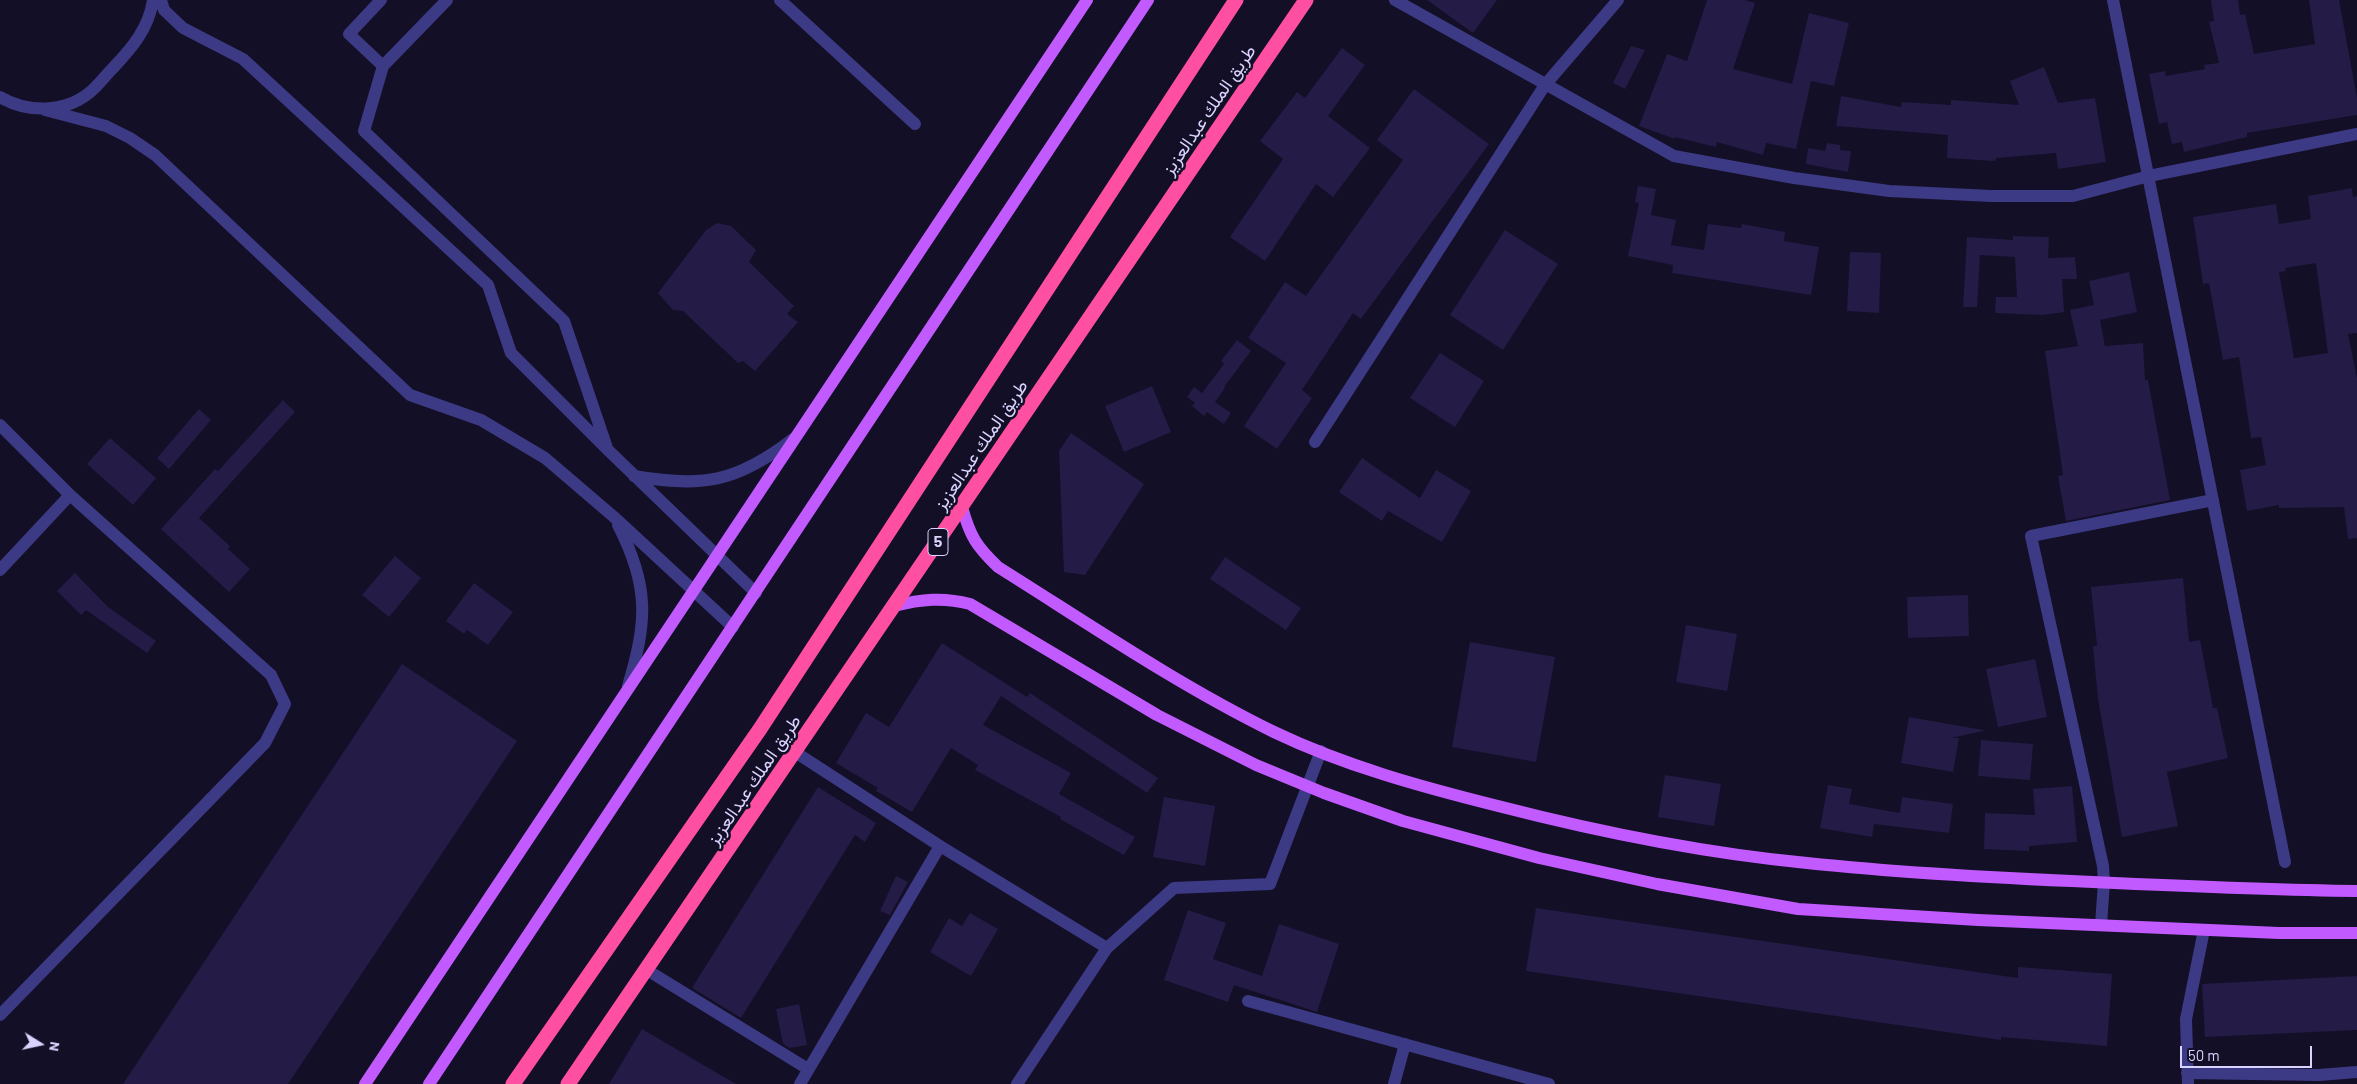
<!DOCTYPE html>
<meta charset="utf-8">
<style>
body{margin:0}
#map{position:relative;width:2357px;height:1084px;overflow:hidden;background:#130f26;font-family:Barlow,sans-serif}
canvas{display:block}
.north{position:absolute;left:15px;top:1019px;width:50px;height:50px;-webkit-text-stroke:4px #130f26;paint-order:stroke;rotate:100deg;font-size:14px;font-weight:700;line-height:20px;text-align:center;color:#d9d4ff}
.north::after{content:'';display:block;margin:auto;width:18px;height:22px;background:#d9d4ff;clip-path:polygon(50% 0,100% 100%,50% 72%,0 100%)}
.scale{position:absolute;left:2180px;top:1046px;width:132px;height:22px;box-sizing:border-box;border:2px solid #d9d4ff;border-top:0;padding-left:6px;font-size:15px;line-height:18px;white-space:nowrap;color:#d9d4ff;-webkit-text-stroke:4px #130f26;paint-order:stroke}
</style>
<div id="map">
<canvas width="2357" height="1084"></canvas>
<div class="north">N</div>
<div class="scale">50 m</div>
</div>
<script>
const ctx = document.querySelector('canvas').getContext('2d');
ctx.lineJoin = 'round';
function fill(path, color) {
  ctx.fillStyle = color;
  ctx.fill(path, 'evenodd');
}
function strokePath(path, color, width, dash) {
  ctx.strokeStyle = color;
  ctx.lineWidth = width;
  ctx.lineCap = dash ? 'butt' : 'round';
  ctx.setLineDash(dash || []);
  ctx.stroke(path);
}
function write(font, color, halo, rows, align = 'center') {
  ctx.font = font + ' Barlow,Vazirmatn,sans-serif';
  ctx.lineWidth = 5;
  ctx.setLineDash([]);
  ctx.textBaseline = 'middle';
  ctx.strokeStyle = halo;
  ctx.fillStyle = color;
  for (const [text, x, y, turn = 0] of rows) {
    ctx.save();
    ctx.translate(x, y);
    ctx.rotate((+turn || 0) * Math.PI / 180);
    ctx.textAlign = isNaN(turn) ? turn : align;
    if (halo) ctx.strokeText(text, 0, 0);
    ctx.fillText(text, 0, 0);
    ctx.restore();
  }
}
fill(new Path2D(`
 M 1427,0 L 1497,0 L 1473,33 Z
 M 1707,0 L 1745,0 L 1755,3 L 1733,69 L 1792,84 L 1809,13 L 1849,23 L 1834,86 L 1811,81 L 1796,149 L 1766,143 L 1763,155 L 1717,142 L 1716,147 L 1675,137 L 1675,139 L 1639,126 L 1667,54 L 1687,61 Z
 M 2211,0 L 2238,0 L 2240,15 L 2245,14 L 2254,54 L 2315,44 L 2309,0 L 2339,0 L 2357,98 L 2357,115 L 2247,133 L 2247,137 L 2184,152 L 2182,142 L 2172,144 L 2167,122 L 2159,124 L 2149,74 L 2165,71 L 2166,76 L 2205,69 L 2204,65 L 2219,63 L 2209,22 L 2214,21 Z
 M 1631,46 L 1645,50 L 1625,89 L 1613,83 Z
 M 1342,48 L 1365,65 L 1328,116 L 1370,148 L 1333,197 L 1316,184 L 1265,261 L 1230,237 L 1283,159 L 1260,141 L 1297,92 L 1305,98 Z
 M 2044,67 L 2058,103 L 2095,98 L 2106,162 L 2058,169 L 2056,153 L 1996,158 L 1995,161 L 1947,158 L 1948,135 L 1836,126 L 1841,96 L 1901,107 L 1902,102 L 1951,105 L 1951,100 L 2019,105 L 2010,81 Z
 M 1414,89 L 1489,144 L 1361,319 L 1353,313 L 1302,390 L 1312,398 L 1277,449 L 1244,426 L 1286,363 L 1248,338 L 1285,282 L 1306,296 L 1403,160 L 1377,140 Z
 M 1827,143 L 1840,145 L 1840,150 L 1851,151 L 1848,172 L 1806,164 L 1808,148 L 1825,151 Z
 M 1638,186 L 1656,189 L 1651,215 L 1676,220 L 1671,245 L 1704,250 L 1708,224 L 1741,228 L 1742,224 L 1785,232 L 1784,241 L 1819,247 L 1811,295 L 1672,273 L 1673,265 L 1628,256 L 1639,203 L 1635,202 Z
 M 2352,188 L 2353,197 L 2357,196 L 2357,333 L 2348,334 L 2357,378 L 2357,538 L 2348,539 L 2344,507 L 2279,508 L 2279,505 L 2247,511 L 2240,470 L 2266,465 L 2261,437 L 2251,438 L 2239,357 L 2223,360 L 2209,283 L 2203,284 L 2193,217 L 2276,204 L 2279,224 L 2311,219 L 2308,196 ZM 2316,263 L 2328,353 L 2294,358 L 2279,272 L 2286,271 L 2285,268 Z
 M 717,223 L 731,226 L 756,250 L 749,262 L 794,306 L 787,314 L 798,322 L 755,371 L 743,361 L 738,363 L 683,311 L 673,310 L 658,293 L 706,230 Z
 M 1505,230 L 1558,264 L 1503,350 L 1450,315 Z
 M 2013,236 L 2049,237 L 2048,258 L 2075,257 L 2077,279 L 2062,279 L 2064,312 L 2043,315 L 1995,313 L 1996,297 L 2017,297 L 2015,257 L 1980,255 L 1977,307 L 1963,307 L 1967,237 L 2013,240 Z
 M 1850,252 L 1881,253 L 1879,313 L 1847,311 Z
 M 2129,272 L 2137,312 L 2100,320 L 2105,346 L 2143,343 L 2145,380 L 2148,380 L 2170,500 L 2066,521 L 2058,476 L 2063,475 L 2045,351 L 2078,346 L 2070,310 L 2094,305 L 2089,281 Z
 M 1237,340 L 1251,351 L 1224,387 L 1225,388 L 1215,402 L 1231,413 L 1224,424 L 1207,412 L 1204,416 L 1192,406 L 1195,403 L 1187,397 L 1194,387 L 1202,393 L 1224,364 L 1221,361 Z
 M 1440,353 L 1484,381 L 1455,427 L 1410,398 Z
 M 1152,386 L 1171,432 L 1124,452 L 1105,406 Z
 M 283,400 L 295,412 L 199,518 L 230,546 L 228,549 L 250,569 L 229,592 L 161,529 L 215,469 L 218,471 Z
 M 199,409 L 211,420 L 169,469 L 157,458 Z
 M 1071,433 L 1144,484 L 1085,575 L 1064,572 L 1059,451 Z
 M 110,438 L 156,478 L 133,505 L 87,464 Z
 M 1362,458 L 1420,498 L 1436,470 L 1471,491 L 1442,542 L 1388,511 L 1382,521 L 1339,492 Z
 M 395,556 L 421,578 L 389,617 L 362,595 Z
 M 1225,557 L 1301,608 L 1286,630 L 1210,579 Z
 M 75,573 L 108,607 L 156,641 L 147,653 L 86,610 L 81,615 L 57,591 Z
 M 2183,578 L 2189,642 L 2200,640 L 2213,708 L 2217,708 L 2228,758 L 2167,772 L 2178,826 L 2122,837 L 2098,699 L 2093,646 L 2097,646 L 2091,587 Z
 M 474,583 L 513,612 L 488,645 L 467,630 L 464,634 L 446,621 Z
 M 1968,595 L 1969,636 L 1908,638 L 1907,597 Z
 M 1686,625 L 1737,634 L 1727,691 L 1676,682 Z
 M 1470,642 L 1555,657 L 1536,762 L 1452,747 Z
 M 942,643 L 1027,697 L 1030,693 L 1158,778 L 1147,793 L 1001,696 L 983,725 L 1071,773 L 1059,794 L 1135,837 L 1124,855 L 1060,819 L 1061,817 L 975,770 L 978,765 L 951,748 L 912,812 L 876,791 L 878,788 L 836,763 L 866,713 L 889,727 Z
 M 2035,659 L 2047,717 L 1998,727 L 1986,669 Z
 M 402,664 L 517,741 L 288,1084 L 123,1084 Z
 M 1909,717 L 1983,730 L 1983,731 L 1951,738 L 1959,738 L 1953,772 L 1901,763 Z
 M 1981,740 L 2033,744 L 2030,780 L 1978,776 Z
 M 1665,775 L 1721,784 L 1714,826 L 1658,817 Z
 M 1828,785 L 1852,789 L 1849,804 L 1900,813 L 1902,797 L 1953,804 L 1949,833 L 1874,824 L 1872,837 L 1820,828 Z
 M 2072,786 L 2077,842 L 2029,846 L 2029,851 L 1984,849 L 1985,813 L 2035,815 L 2033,789 Z
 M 818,787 L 876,823 L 865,842 L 855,835 L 741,1018 L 692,988 Z
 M 1164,797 L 1215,806 L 1205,866 L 1153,857 Z
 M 896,876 L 908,882 L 890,915 L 880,911 Z
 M 1536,908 L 2018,978 L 2018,967 L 2112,974 L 2107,1046 L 2001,1037 L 2001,1040 L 1526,971 Z
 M 1188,910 L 1226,923 L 1213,959 L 1262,976 L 1279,924 L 1339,944 L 1317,1012 L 1234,985 L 1228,1002 L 1164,980 Z
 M 970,913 L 998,929 L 971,976 L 930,952 L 949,918 L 962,926 Z
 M 2357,976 L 2357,1030 L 2205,1037 L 2202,984 Z
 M 799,1004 L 807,1045 L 790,1048 L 783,1044 L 776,1009 Z
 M 642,1029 L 736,1084 L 609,1084 Z`), '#241b47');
strokePath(new Path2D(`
 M 161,0 L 164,10 L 183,28 L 243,59 L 488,285 L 511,353 L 608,450 L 756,593
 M 381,0 L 349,34 L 383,66 L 364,131 L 564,321 L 607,448
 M 780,0 L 915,124
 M 1395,0 L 1674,156 L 1794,178 L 1889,191 L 1991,196 L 2073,196 L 2149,176 L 2357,134
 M 2113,0 L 2285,862
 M 383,66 L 447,0
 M 0,97 C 27,113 64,113 89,93 C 98,86 105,76 113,68 C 132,48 149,28 153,0
 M 45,110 L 106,126 L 130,138 L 155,155 L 410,395 L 481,420 L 545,458 L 614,517 L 733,627
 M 0,425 L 70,495 L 271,675 L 285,704 L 265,743 L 0,1015
 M 1315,442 L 1545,85 L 1618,0
 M 634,476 C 703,488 737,482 793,439
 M 618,525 C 650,587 647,622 628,686
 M 0,570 L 70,495
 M 795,752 L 940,846 L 1107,948 L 1174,888 L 1270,884 L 1321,751
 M 2101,925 L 2104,882 L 2103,866 L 2031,536 L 2213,500
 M 647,970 L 808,1069
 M 1248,1001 L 1549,1084
 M 2187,1073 L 2319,1075 L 2357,1072
 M 800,1084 L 940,846
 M 1017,1084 L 1107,948
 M 1394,1084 L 1405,1044
 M 2188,1084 L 2186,1019 L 2204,930`), '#3d3a85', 12);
strokePath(new Path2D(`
 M 962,507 C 970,536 976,546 998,567 C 1089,624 1178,685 1274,732 C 1345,766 1422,787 1498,806 C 1599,832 1703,853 1807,863 C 1902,873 1997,878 2093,882 C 2181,886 2269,890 2357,891
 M 894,606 C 921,599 944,597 970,604 L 1157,715 L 1256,765 L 1324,793 L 1403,821 L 1539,858 L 1657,884 L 1798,909 L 1978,920 L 2279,933 L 2357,933
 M 365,1084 L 1087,0
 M 429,1084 L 1148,0`), '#c25bff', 12);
strokePath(new Path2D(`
 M 513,1084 L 760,729 L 1236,0
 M 568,1084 L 1306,0`), '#ff4fa3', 15);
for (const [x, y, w] of [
 [938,542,20]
]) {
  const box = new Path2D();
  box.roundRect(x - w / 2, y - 13.5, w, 27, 4);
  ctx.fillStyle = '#130f26';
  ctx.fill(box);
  strokePath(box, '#d9d4ff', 1);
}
write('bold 16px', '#d9d4ff', null, [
 ["5",938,542]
]);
write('18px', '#d9d4ff', '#130f26', [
 ["طريق الملك عبدالعزيز",1209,110,-56],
 ["طريق الملك عبدالعزيز",981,445,-56],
 ["طريق الملك عبدالعزيز",754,780,-56]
]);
</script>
